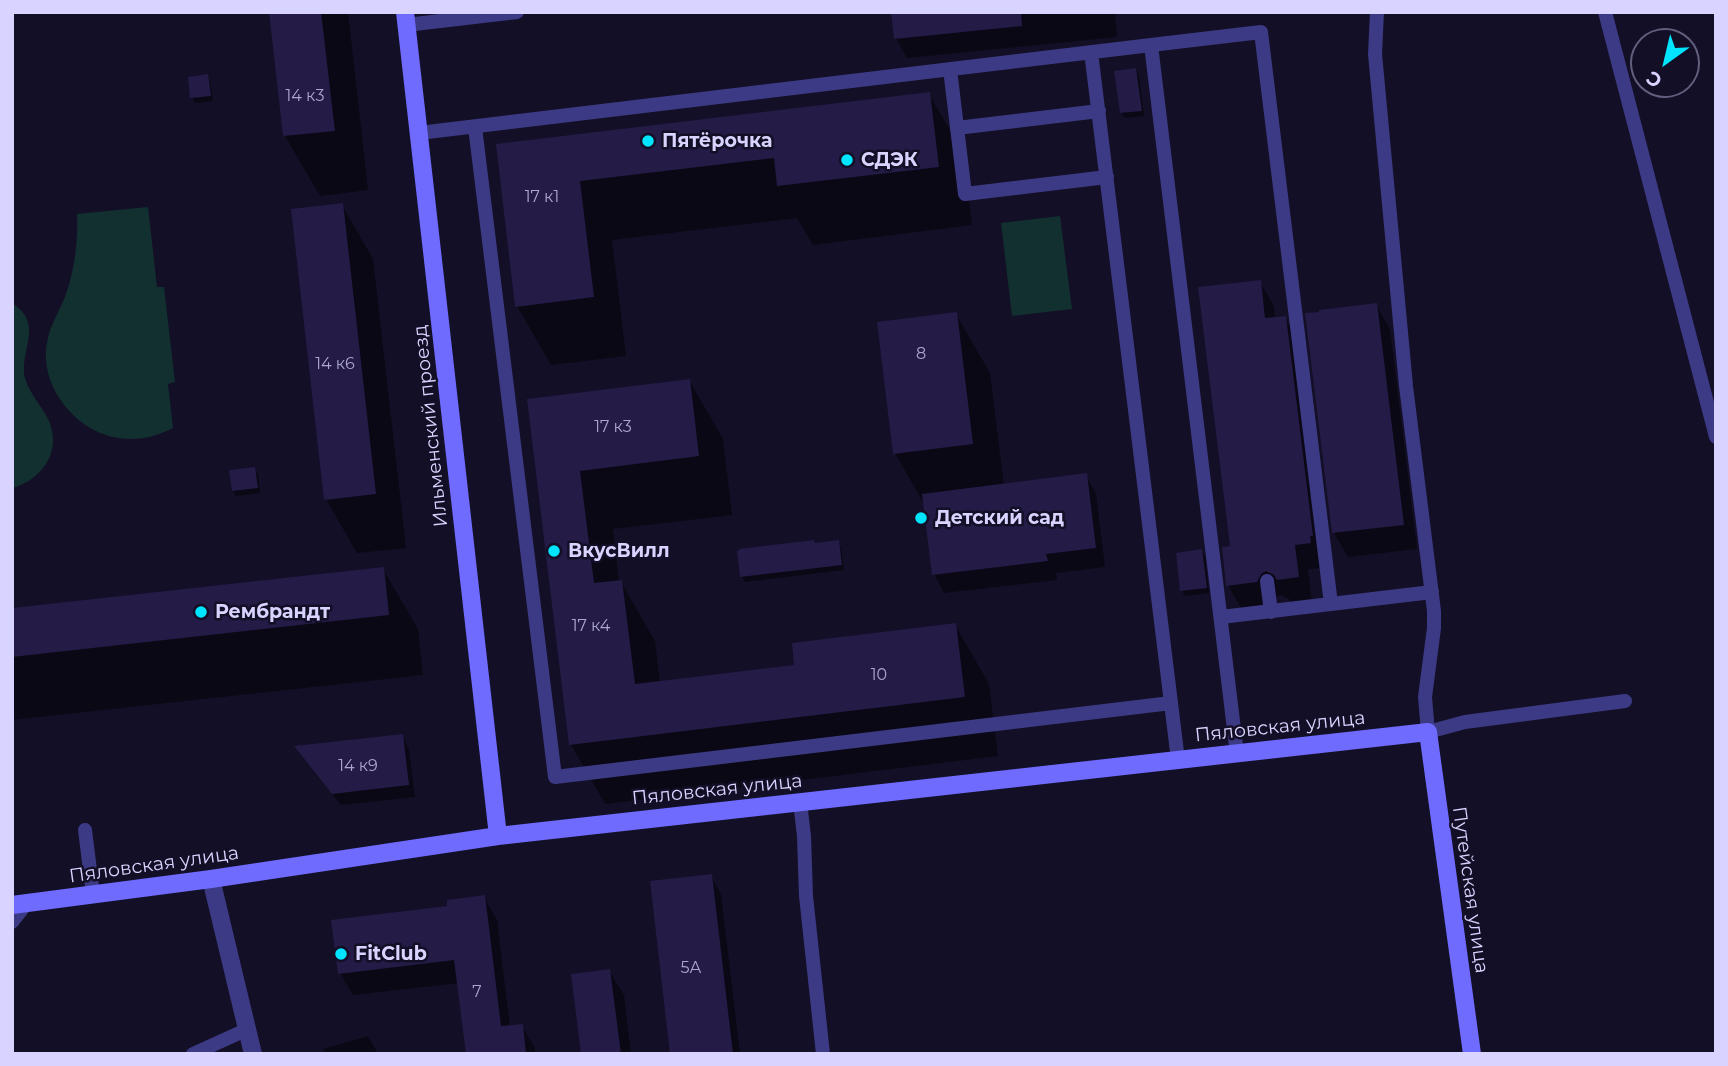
<!DOCTYPE html>
<meta charset="utf-8">
<style>
body{margin:0}
#map{position:relative;width:1728px;height:1066px;overflow:hidden;background:#130f26;font-family:Montserrat,sans-serif}
canvas{display:block}
.frame{position:absolute;inset:0;border:14px solid #d9d4ff;pointer-events:none}
.north{position:absolute;left:1630px;top:28px;width:70px;height:70px;box-sizing:border-box;background:#130f26;border:2px solid #625e7d;border-radius:50%;rotate:214deg;font-size:19px;font-weight:700;line-height:28px;text-align:center;color:#d9d4ff}
.north::after{content:'';display:block;margin:auto;width:24px;height:32px;background:#00e5ff;clip-path:polygon(50% 0,100% 100%,50% 72%,0 100%)}
</style>
<div id="map">
<canvas width="1728" height="1066"></canvas>
<div class="frame"></div>
<div class="north">С</div>
</div>
<script>
const ctx = document.querySelector('canvas').getContext('2d');
ctx.lineJoin = 'round';
function fill(path, color) {
  ctx.fillStyle = color;
  ctx.fill(path, 'evenodd');
}
function strokePath(path, color, width, dash) {
  ctx.strokeStyle = color;
  ctx.lineWidth = width;
  ctx.lineCap = dash ? 'butt' : 'round';
  ctx.setLineDash(dash || []);
  ctx.stroke(path);
}
function write(font, color, halo, rows, align = 'center') {
  ctx.font = font + ' Montserrat,sans-serif';
  ctx.lineWidth = 5;
  ctx.setLineDash([]);
  ctx.textBaseline = 'middle';
  ctx.strokeStyle = halo;
  ctx.fillStyle = color;
  for (const [text, x, y, turn = 0] of rows) {
    ctx.save();
    ctx.translate(x, y);
    ctx.rotate((+turn || 0) * Math.PI / 180);
    ctx.textAlign = isNaN(turn) ? turn : align;
    if (halo) ctx.strokeText(text, 0, 0);
    ctx.fillText(text, 0, 0);
    ctx.restore();
  }
}
fill(new Path2D(`
 M 148,207 L 157,287 L 164,287 L 175,382 L 168,384 L 173,428 C 148,441 121,443 96,431 C 63,415 38,375 48,338 C 51,323 61,309 66,294 C 75,269 78,240 77,214 Z
 M 1060,216 L 1072,309 L 1012,316 L 1001,223 Z
 M 12,303 C 45,325 19,349 25,378 C 29,393 42,406 49,421 C 62,452 42,479 13,488 Z`), '#12302f');
fill(new Path2D(`
 M 271,12 L 348,12 L 368,190 L 320,196 L 285,136 Z
 M 893,12 L 1115,12 L 1117,37 L 907,58 L 896,38 Z
 M 1135,70 L 1139,75 L 1144,116 L 1125,118 L 1121,113 Z
 M 207,76 L 210,82 L 213,101 L 195,103 L 192,97 Z
 M 929,94 L 963,153 L 972,225 L 813,245 L 797,218 L 612,240 L 626,356 L 551,365 L 517,306 L 497,146 Z
 M 342,205 L 373,259 L 406,548 L 357,553 L 326,499 Z
 M 1260,282 L 1274,306 L 1275,319 L 1285,317 L 1299,342 L 1324,568 L 1308,569 L 1312,602 L 1292,604 L 1289,599 L 1281,595 L 1274,598 L 1271,607 L 1242,610 L 1228,585 Z
 M 1376,305 L 1390,329 L 1417,549 L 1348,557 L 1334,533 L 1307,315 Z
 M 956,314 L 990,373 L 1004,486 L 1086,475 L 1096,494 L 1105,567 L 1056,573 L 1057,580 L 944,593 L 934,574 L 925,506 L 895,453 Z
 M 689,380 L 723,439 L 732,515 L 613,529 L 619,582 L 621,582 L 655,641 L 660,683 L 796,666 L 955,625 L 989,684 L 998,756 L 605,804 L 571,745 L 529,400 Z
 M 254,469 L 258,474 L 260,493 L 236,496 L 233,490 Z
 M 838,542 L 841,548 L 844,570 L 745,582 L 742,577 L 815,545 Z
 M 1202,551 L 1205,557 L 1209,593 L 1185,596 L 1182,591 Z
 M 383,569 L 418,629 L 423,675 L 12,720 L 12,610 Z
 M 402,736 L 409,749 L 415,797 L 341,805 L 304,759 L 297,748 Z
 M 711,876 L 721,894 L 740,1054 L 672,1054 Z
 M 484,897 L 497,920 L 510,1027 L 522,1026 L 535,1048 L 535,1054 L 467,1054 L 459,983 L 353,995 L 340,973 L 449,908 Z
 M 609,971 L 624,995 L 631,1054 L 582,1054 Z
 M 368,1036 L 378,1054 L 325,1054 L 323,1049 Z`), '#0007');
fill(new Path2D(`
 M 269,12 L 321,12 L 335,131 L 283,136 Z
 M 891,12 L 1021,12 L 1022,26 L 894,39 Z
 M 1136,68 L 1142,111 L 1120,113 L 1114,71 Z
 M 208,74 L 211,96 L 190,98 L 188,77 Z
 M 930,92 L 939,167 L 777,186 L 774,158 L 580,181 L 594,297 L 515,307 L 496,144 Z
 M 343,203 L 376,494 L 324,500 L 291,209 Z
 M 1261,280 L 1265,318 L 1286,316 L 1313,536 L 1310,536 L 1311,543 L 1295,545 L 1299,577 L 1277,580 L 1274,575 L 1266,571 L 1261,574 L 1257,582 L 1226,586 L 1222,547 L 1230,546 L 1198,287 Z
 M 1377,303 L 1404,525 L 1332,533 L 1305,313 L 1319,312 L 1319,310 Z
 M 957,312 L 973,444 L 893,454 L 877,322 Z
 M 690,379 L 699,456 L 580,471 L 594,583 L 622,580 L 635,684 L 794,665 L 792,643 L 956,623 L 965,697 L 569,745 L 527,399 Z
 M 255,467 L 258,488 L 232,491 L 229,470 Z
 M 1087,473 L 1096,548 L 1046,554 L 1048,561 L 932,575 L 922,494 Z
 M 814,540 L 815,543 L 839,540 L 842,565 L 740,577 L 737,551 L 739,551 L 739,549 Z
 M 1202,549 L 1207,588 L 1180,591 L 1176,553 Z
 M 384,567 L 389,615 L 12,657 L 12,608 Z
 M 403,734 L 409,785 L 332,794 L 294,746 Z
 M 712,874 L 733,1054 L 670,1054 L 650,881 Z
 M 485,895 L 501,1026 L 523,1024 L 526,1054 L 466,1054 L 454,960 L 338,974 L 331,920 L 447,906 L 447,900 Z
 M 610,969 L 621,1054 L 581,1054 L 571,974 Z`), '#241b47');
strokePath(new Path2D(`
 M 1377,12 L 1375,54 L 1406,386 L 1434,611 L 1434,628 L 1425,697 L 1428,732 L 1465,722 L 1625,701
 M 1605,12 L 1716,437
 M 406,25 L 517,12
 M 1091,52 L 1178,760
 M 950,69 L 965,194 L 1107,177
 M 475,127 L 555,777 L 1171,703
 M 957,128 L 1099,111
 M 419,133 L 1151,45
 M 1267,581 L 1271,612
 M 1221,617 L 1432,592
 M 1237,754 L 1151,45 L 1261,32 L 1331,604
 M 800,802 L 804,836 L 806,896 L 823,1054
 M 85,830 L 93,894
 M 12,922 L 27,903
 M 193,1054 L 248,1029`), '#3d3a85', 14);
strokePath(new Path2D(`
 M 211,879 L 253,1054`), '#3d3a85', 18);
strokePath(new Path2D(`
 M 405,12 L 498,836
 M 12,905 L 211,879 L 498,836 L 1428,732 L 1472,1054`), '#6f6bff', 18);
for (const [x, y, r, color] of [
 [648,141,7,"#00e5ff"],
 [847,160,7,"#00e5ff"],
 [921,518,7,"#00e5ff"],
 [554,551,7,"#00e5ff"],
 [201,612,7,"#00e5ff"],
 [341,954,7,"#00e5ff"]
]) {
  const dot = new Path2D();
  dot.arc(x, y, r, 0, 2 * Math.PI);
  ctx.fillStyle = color;
  ctx.fill(dot);
  strokePath(dot, '#130f26', 2.5);
}
write('16px', '#aca6d1', null, [
 ["14 к3",305,96],
 ["17 к1",542,197],
 ["8",921,354],
 ["14 к6",335,364],
 ["17 к3",613,427],
 ["17 к4",591,626],
 ["10",879,675],
 ["14 к9",358,766],
 ["5А",691,968],
 ["7",477,992]
]);
write('bold 19px', '#d9d4ff', '#130f26', [
 ["Пятёрочка",662,141],
 ["СДЭК",861,160],
 ["Детский сад",935,518],
 ["ВкусВилл",568,551],
 ["Рембрандт",215,612],
 ["FitClub",355,954]
], 'left');
write('19px', '#d9d4ff', '#130f26', [
 ["Ильменский проезд",431,426,-96],
 ["Пяловская улица",1280,727,-6],
 ["Пяловская улица",717,790,-6],
 ["Пяловская улица",154,865,-8],
 ["Путейская улица",1470,890,82]
]);
</script>
